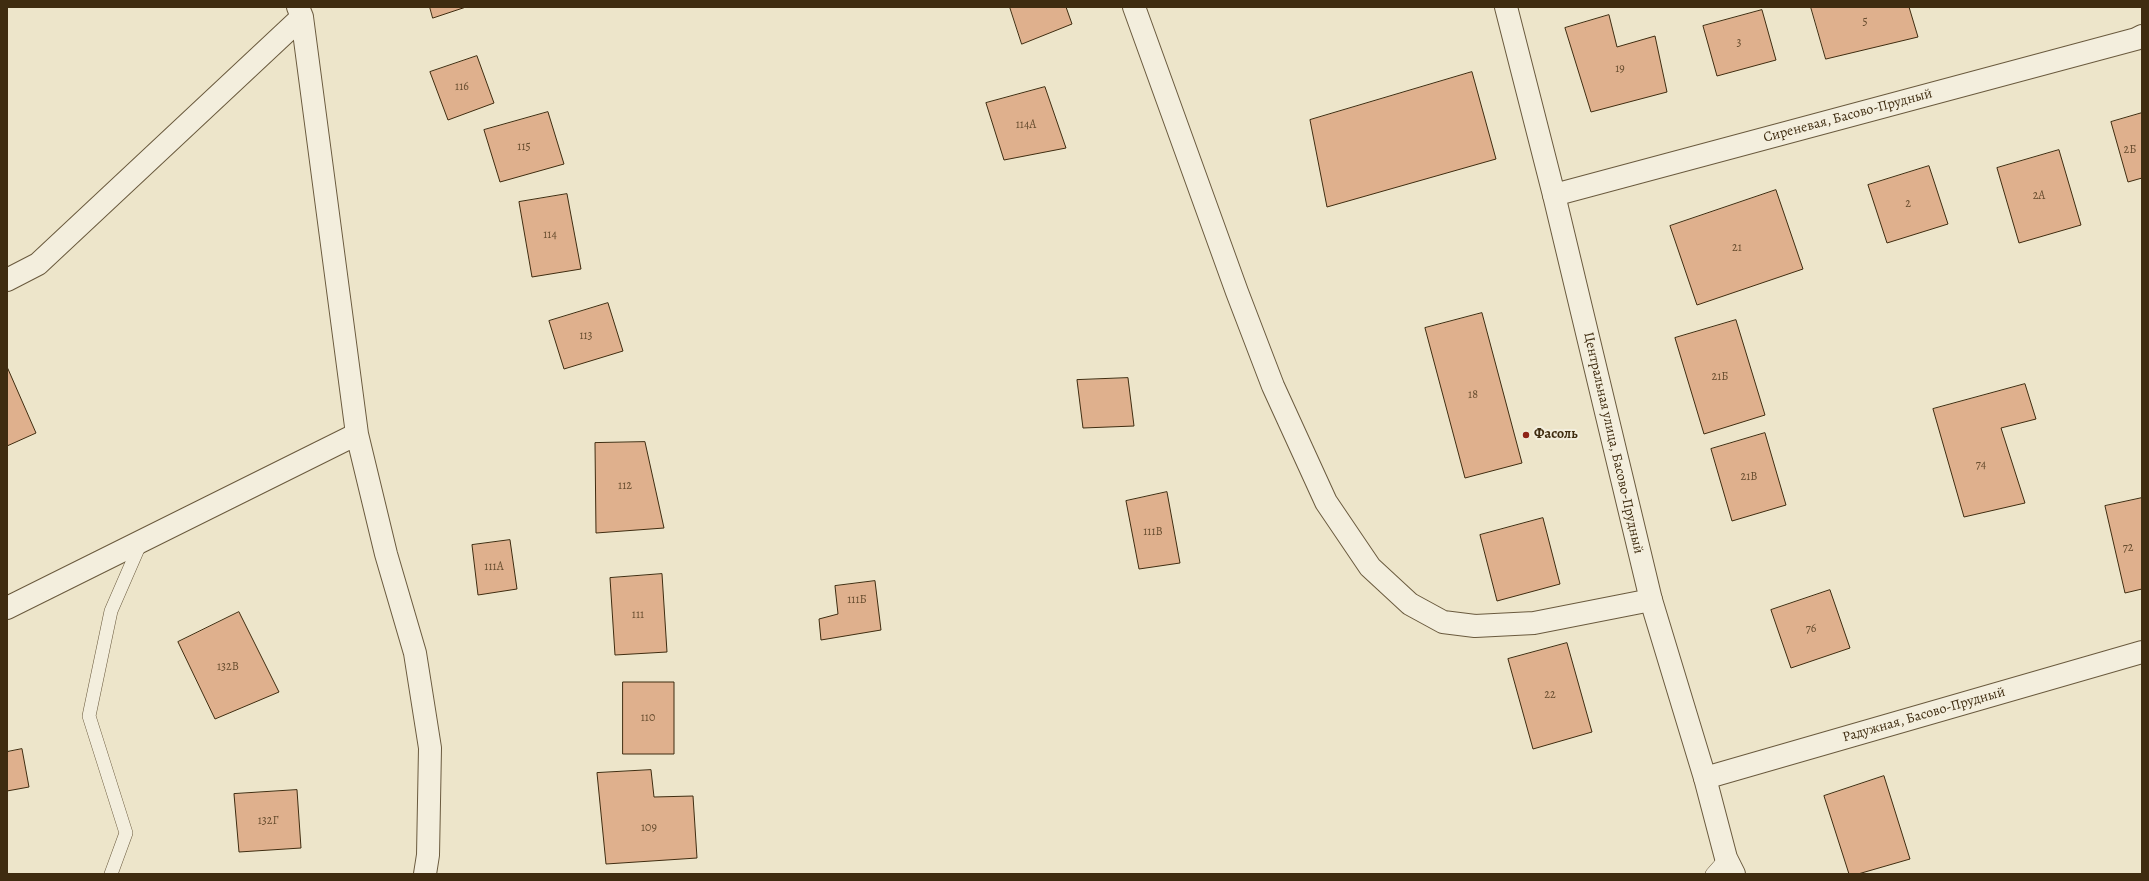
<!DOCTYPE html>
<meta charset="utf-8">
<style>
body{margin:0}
#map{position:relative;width:2149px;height:881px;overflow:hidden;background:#ede5ca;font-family:Alegreya,serif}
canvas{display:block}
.frame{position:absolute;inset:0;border:8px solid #3f2c10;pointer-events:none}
</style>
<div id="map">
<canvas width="2149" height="881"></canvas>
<div class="frame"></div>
</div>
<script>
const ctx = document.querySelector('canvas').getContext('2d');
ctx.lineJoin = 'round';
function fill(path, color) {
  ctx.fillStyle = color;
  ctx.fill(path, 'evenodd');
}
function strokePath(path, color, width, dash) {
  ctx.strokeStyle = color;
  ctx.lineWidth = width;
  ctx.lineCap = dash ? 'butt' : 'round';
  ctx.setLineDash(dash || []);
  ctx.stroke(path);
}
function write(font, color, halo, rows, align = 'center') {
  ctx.font = font + ' Alegreya,serif';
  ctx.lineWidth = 4;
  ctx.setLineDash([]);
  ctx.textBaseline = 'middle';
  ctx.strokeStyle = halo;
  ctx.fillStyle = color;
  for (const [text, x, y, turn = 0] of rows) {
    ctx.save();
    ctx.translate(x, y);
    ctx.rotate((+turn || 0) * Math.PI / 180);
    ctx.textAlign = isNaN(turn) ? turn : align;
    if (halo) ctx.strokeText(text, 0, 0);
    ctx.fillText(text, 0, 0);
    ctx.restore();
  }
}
const building = new Path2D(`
 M 430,7 L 466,7 L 433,18 Z
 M 1010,7 L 1066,7 L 1072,24 L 1022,44 Z
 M 1811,7 L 1909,7 L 1918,37 L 1826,59 Z
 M 1762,10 L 1776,60 L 1717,76 L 1703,26 Z
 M 1609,15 L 1617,47 L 1655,36 L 1667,92 L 1591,112 L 1565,28 Z
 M 477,56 L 494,103 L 448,120 L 430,72 Z
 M 1472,72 L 1496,159 L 1327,207 L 1310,120 Z
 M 1045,87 L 1066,148 L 1004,160 L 986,103 Z
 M 548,112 L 564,164 L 500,182 L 484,130 Z
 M 2142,113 L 2142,178 L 2128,182 L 2111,122 Z
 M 2059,150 L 2081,225 L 2019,243 L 1997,168 Z
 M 1929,166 L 1948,224 L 1887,243 L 1868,185 Z
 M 1776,190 L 1803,269 L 1697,305 L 1670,226 Z
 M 567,194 L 581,269 L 532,277 L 519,202 Z
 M 608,303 L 623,351 L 564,369 L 549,321 Z
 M 1482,313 L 1522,463 L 1465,478 L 1425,328 Z
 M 1736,320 L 1765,415 L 1704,434 L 1675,338 Z
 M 8,369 L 36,433 L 7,446 L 7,370 Z
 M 1128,378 L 1134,426 L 1083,428 L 1077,380 Z
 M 2025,384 L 2036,419 L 2001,428 L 2025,503 L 1964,517 L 1933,409 Z
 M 1765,433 L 1786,505 L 1732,521 L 1711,449 Z
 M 645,442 L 664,528 L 596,533 L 595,443 Z
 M 1167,492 L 1180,563 L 1139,569 L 1126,501 Z
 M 2142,498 L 2142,589 L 2125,593 L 2105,506 Z
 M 1543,518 L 1560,584 L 1497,601 L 1480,535 Z
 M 510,540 L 517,589 L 478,595 L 472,545 Z
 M 662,574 L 667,652 L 615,655 L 610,578 Z
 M 875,581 L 881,630 L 821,640 L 819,619 L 838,614 L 835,586 Z
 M 1830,590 L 1850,648 L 1791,668 L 1771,610 Z
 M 239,612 L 279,692 L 215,719 L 178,642 Z
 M 1567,643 L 1592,732 L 1533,749 L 1508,659 Z
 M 623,682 L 674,682 L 674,754 L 623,754 Z
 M 22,749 L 29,787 L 7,791 L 7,752 Z
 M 651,770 L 654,797 L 693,796 L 697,858 L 606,864 L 597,773 Z
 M 1884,776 L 1910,859 L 1858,874 L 1849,874 L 1824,796 Z
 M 297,790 L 301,848 L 239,852 L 234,794 Z`);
fill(building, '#dfb08d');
strokePath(building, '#3f2c10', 1);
const service = new Path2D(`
 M 111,874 L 126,833 L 89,716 L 111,611 L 141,542
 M 1712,874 L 1726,858`);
const minor = new Path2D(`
 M 298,7 L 302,17 L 357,434 L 386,554 L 415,653 L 430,748 L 428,855 L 425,874
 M 1134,7 L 1237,292 L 1273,386 L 1326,502 L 1370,567 L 1410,604 L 1443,622 L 1475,626 L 1534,623 L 1651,600
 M 1554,195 L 2136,39 L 2142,36
 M 7,280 L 38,264 L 302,17
 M 7,608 L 357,434
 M 1705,778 L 2142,652`);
const tertiary = new Path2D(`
 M 1506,7 L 1554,195 L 1651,600 L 1705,778 L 1726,858 L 1734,874`);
strokePath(service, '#6a5a3e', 14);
strokePath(minor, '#6a5a3e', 24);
strokePath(tertiary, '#6a5a3e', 24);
strokePath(service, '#f3eedd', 13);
strokePath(minor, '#f3eedd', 22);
strokePath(tertiary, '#f3eedd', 22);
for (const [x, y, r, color] of [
 [1526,435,4,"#8f2418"]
]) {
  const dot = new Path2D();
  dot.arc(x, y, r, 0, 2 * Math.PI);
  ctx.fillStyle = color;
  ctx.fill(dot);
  strokePath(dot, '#f3eedd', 1.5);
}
write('12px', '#674d2f', null, [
 ["5",1865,22],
 ["3",1739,43],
 ["19",1620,69],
 ["116",462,87],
 ["114А",1026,125],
 ["115",524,147],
 ["2Б",2130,150],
 ["2А",2039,196],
 ["2",1908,204],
 ["114",550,235],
 ["21",1737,248],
 ["113",586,336],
 ["21Б",1720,377],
 ["18",1473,395],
 ["74",1981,465],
 ["21В",1749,477],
 ["112",625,486],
 ["111В",1153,532],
 ["72",2128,548],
 ["111А",494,567],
 ["111Б",857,600],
 ["111",638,615],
 ["76",1811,629],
 ["132В",228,667],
 ["22",1550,695],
 ["110",648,718],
 ["132Г",268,821],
 ["109",649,828]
]);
write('14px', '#3f2c10', '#f3eedd', [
 ["Сиреневая, Басово-Прудный",1848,116,-15],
 ["Центральная улица, Басово-Прудный",1613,443,77],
 ["Радужная, Басово-Прудный",1924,715,-16]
]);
write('bold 14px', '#3f2c10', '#f3eedd', [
 ["Фасоль",1534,435]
], 'left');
</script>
